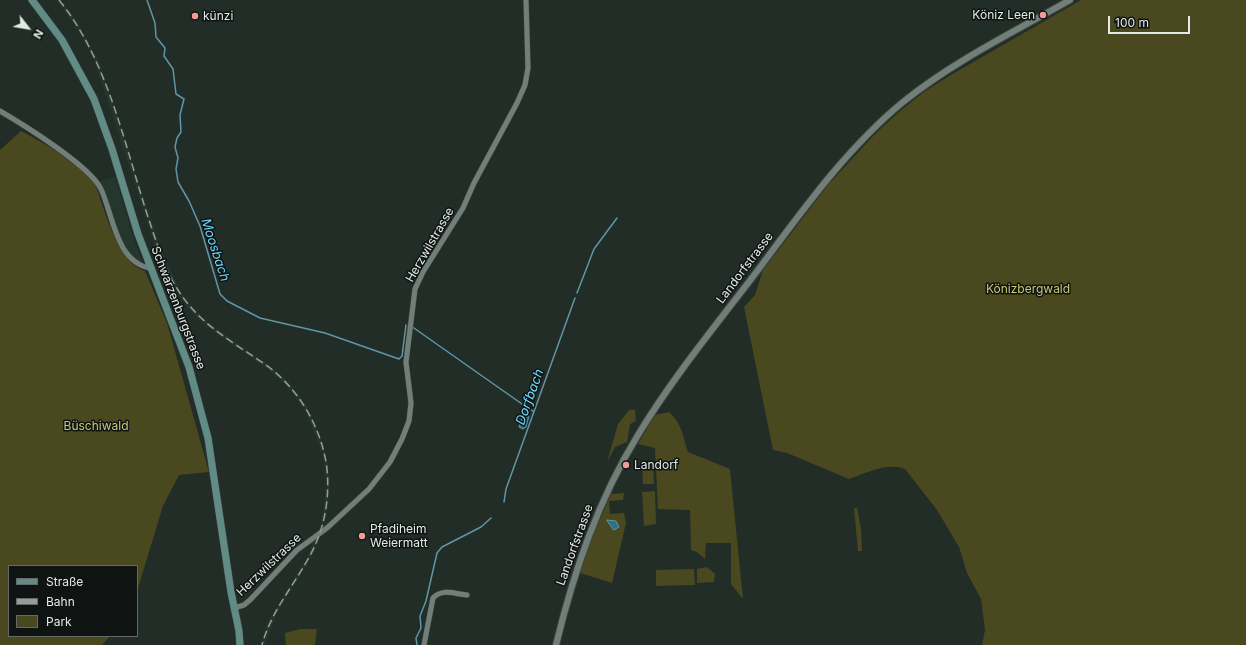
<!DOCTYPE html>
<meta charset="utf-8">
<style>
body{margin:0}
#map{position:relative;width:1246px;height:645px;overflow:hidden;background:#222d28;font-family:Inter,sans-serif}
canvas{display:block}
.legend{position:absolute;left:8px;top:565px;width:130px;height:72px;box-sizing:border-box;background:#0f1412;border:1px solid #636a67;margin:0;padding:5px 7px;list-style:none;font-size:12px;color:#e2eae6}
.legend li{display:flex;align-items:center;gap:8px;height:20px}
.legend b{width:20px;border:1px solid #636a67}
.north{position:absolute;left:8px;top:8px;width:40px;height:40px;-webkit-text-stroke:3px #0f1412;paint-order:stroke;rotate:121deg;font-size:11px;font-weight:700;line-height:16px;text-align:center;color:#e2eae6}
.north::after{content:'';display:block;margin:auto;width:14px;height:18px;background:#e2eae6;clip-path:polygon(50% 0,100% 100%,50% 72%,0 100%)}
.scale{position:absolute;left:1108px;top:16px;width:82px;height:18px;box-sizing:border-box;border:2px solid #e2eae6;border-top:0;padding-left:5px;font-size:12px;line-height:14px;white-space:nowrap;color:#e2eae6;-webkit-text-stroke:3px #0f1412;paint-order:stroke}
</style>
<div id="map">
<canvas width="1246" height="645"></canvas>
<ul class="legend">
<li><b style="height:5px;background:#618c86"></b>Straße</li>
<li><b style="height:5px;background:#949e99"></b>Bahn</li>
<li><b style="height:11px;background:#49481f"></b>Park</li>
</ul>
<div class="north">N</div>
<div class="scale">100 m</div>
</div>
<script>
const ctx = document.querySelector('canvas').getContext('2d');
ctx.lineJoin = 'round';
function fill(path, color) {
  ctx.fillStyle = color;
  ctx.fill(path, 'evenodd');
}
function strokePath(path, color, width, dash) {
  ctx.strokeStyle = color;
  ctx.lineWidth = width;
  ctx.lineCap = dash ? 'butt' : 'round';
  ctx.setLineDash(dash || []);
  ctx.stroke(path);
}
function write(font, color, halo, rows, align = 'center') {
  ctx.font = font + ' Inter,sans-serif';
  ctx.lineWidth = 3;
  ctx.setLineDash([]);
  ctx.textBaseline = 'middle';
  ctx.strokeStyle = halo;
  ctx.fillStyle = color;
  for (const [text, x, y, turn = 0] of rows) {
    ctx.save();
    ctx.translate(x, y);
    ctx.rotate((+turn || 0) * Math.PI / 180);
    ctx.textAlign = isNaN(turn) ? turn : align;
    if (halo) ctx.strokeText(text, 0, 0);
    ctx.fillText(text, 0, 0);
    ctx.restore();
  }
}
fill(new Path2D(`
 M 56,0 L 61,0 L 75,18 L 99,61 L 161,249 L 180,290 L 194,309 L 210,324 L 268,364 L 288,381 L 308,407 L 323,443 L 328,463 L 330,485 L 328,508 L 324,527 L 311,559 L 276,615 L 265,645 L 260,645 L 270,618 L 307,557 L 322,520 L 326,485 L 324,463 L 319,444 L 304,409 L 285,384 L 266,368 L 207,327 L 188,308 L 172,285 L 157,251 L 95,63 L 80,33 Z
 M 115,177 L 133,236 L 143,264 L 134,258 L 118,235 L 103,191 L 94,183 Z`), '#24362e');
fill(new Path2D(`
 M 1081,0 L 1246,0 L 1246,645 L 982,645 L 985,630 L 981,599 L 967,573 L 959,547 L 937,510 L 905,469 C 888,462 866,473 849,479 L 787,453 L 773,450 L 744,307 L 755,295 L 763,270 L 828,185 L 875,134 L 899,112 L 925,91 L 956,72 Z
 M 21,131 C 47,145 74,159 93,182 C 97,186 99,195 101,201 C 108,222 122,265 145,271 L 167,323 L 209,472 L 179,475 L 163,506 L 137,591 L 137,566 L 9,566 L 9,636 L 110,636 L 102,645 L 0,645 L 0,150 Z
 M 629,410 L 635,410 L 636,421 L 630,424 L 627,442 L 615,447 L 607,462 L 618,424 Z
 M 669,412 C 682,424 683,436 688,452 L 730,469 L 743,599 L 731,584 L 731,543 L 706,543 L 705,559 L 697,552 L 691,550 L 690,510 L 658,509 L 655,448 L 638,444 L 655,415 Z
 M 653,462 L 654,484 L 643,484 L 642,463 Z
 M 655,491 L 656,524 L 644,526 L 642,492 Z
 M 624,493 L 623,500 L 609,501 L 610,514 L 624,513 L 626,523 L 612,583 L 580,573 L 590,542 L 611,494 Z
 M 854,508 L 857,508 L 861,529 L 862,551 L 858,551 Z
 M 707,567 L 715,574 L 714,582 L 697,583 L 697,569 Z
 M 694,569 L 695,585 L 656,586 L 656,570 Z
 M 300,629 L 317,629 L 315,645 L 286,645 L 285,633 Z`), '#49481f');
const water = new Path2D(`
 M 526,412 L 529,416 L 526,427 L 523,429 L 519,427 L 523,414 Z
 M 607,520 L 616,521 L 619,527 L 614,530 Z`);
fill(water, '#287289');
strokePath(water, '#6096a5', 1);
strokePath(new Path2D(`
 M 147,0 L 155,23 L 156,37 L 165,48 L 164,56 L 173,69 L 176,94 L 184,99 L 180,115 L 181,132 L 177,138 L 175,147 L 178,158 L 176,169 L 178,182 L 189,201 L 200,226 L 220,294 L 227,301 L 260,318 L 325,333 L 399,359 L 402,356 L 406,325
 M 577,293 L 594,249 L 617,218
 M 411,326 L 522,404
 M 526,406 L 534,412
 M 504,502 L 506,489 L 575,298
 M 417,645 L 416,638 L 421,628 L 420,616 L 426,601 L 437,553 L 442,547 L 481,527 L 491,518`), '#6096a5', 1.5);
const minor = new Path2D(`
 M 0,111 C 24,125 90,166 101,189 C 113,215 116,262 150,268
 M 234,608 L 244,605 L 250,600 L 297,550 L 327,528 L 369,489 L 390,462 L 402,439 L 409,421 L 411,403 L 406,362 L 415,289 L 423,272 L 463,208 L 474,183 L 517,103 L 525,85 L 528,68 L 526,0
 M 424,645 L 433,598 C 442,588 455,594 467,595`);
const tertiary = new Path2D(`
 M 556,645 C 574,571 598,500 638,435 C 673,377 717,324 758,270 C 802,211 846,149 903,102 C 954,61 1014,32 1070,0`);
const secondary = new Path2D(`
 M 32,0 L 62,40 L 94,99 L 112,149 L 138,234 L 189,367 L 208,438 L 231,592 L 239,631 L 240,645`);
strokePath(minor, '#3f4844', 6);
strokePath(tertiary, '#3f4844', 8);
strokePath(secondary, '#3f4844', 8);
strokePath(minor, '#727f78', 5);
strokePath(tertiary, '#727f78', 6);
strokePath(secondary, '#618c86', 7);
strokePath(new Path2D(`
 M 59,0 C 107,59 124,142 147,214 C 156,240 163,267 178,290 C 200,325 233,342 266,365 C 299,389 322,428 327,469 C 330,500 324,532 308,559 C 292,588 271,612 262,645`), '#949e99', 1.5, [8, 4]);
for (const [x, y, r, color] of [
 [1043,15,4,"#f59b97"],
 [195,16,4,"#f59b97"],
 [626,465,4,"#f59b97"],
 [362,536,4,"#f59b97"]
]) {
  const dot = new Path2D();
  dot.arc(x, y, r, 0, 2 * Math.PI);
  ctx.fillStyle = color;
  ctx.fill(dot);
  strokePath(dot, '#0f1412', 1.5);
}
write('12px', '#e2eae6', '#0f1412', [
 ["Köniz Leen",1035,15,"right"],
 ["künzi",203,16],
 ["Landorf",634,465],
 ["Pfadiheim",370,529],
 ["Weiermatt",370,543]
], 'left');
write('12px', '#e2eae6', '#0f1412', [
 ["Herzwilstrasse",430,245,-60],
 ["Landorfstrasse",745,268,-53],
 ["Schwarzenburgstrasse",178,308,69],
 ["Landorfstrasse",575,545,-70],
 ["Herzwilstrasse",269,565,-44]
]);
write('12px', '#c9c872', '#0f1412', [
 ["Könizbergwald",1028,289],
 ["Büschiwald",96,426]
]);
write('italic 13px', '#6fdafd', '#0f1412', [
 ["Moosbach",215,250,72],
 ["Dorfbach",530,397,-70]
]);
</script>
